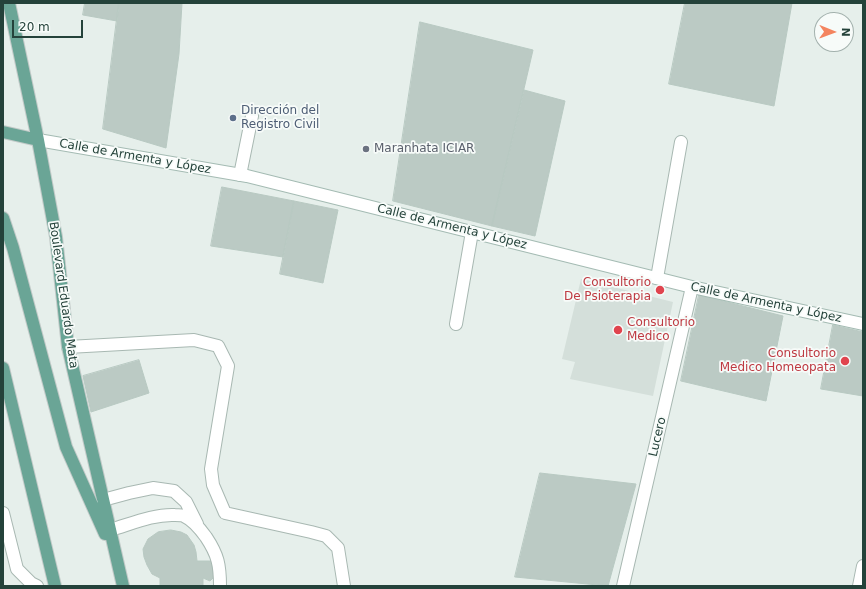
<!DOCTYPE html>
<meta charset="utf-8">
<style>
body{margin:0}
#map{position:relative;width:866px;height:589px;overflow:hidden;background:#e6efeb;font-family:"DejaVu Sans",sans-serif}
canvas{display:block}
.frame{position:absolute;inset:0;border:4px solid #24423a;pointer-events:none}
.north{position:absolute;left:814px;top:12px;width:40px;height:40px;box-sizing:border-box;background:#f7fbf9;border:1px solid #a3b1ad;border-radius:50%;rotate:91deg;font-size:11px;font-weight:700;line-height:16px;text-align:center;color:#24423a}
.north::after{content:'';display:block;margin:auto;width:14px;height:18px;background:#f4845f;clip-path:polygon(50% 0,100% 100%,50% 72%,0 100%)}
.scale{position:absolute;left:12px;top:20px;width:71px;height:18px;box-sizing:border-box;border:2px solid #24423a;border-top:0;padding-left:5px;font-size:12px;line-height:14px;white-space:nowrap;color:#24423a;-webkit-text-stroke:3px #f7fbf9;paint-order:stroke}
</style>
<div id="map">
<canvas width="866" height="589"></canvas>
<div class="frame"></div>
<div class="north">N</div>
<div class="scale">20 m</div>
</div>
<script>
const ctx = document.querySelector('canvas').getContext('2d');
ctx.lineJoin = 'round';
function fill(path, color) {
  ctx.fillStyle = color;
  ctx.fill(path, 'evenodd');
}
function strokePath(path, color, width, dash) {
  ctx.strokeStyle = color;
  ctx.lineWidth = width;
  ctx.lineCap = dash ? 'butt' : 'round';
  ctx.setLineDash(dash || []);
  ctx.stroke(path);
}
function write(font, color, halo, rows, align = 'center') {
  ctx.font = font + ' "DejaVu Sans",sans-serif';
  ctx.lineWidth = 3.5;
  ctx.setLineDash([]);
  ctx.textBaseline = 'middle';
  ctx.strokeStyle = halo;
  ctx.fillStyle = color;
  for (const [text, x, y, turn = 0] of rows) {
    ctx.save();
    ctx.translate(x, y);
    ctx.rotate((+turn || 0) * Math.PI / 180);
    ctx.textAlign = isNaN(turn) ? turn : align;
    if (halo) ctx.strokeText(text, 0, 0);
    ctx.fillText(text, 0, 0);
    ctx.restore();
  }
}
fill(new Path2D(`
 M 581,279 L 673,302 L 653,396 L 570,379 L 575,362 L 562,359 Z`), '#d4dfda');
const building = new Path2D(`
 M 85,3 L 119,3 L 117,21 L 83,15 Z
 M 119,3 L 182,3 L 179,54 L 166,148 L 103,129 Z
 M 685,3 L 792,3 L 774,106 L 669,84 Z
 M 420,22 L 533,50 L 492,226 L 393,201 Z
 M 524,90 L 565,101 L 535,236 L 492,226 Z
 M 222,187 L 294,201 L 283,257 L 211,246 Z
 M 294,201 L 338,210 L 323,283 L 280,274 Z
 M 699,295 L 783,316 L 766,401 L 681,381 Z
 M 833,325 L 863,332 L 863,396 L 821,389 Z
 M 139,360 L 149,393 L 91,412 L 83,376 Z
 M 540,473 L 636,484 L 608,586 L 515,577 Z
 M 171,530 L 181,532 L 187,535 L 194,545 L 196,552 L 197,561 L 213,561 L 215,576 L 210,581 L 203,578 L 203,586 L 160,586 L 160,578 L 152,574 L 147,565 L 144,557 L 143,549 L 148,539 L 158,532 Z`);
fill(building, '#bbcac4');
strokePath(building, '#b8c9c2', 1);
const lane = new Path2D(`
 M 240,175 L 252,116
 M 657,278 L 681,142
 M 68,347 L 194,340 L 218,346 L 228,366 L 211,469 L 213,485 L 225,513 L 311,532 L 326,536 L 338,548 L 344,586
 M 103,500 L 129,493 L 153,488 L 174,491 L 186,502 L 197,524
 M 3,513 L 17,569 L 31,583 L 37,586
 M 110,530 C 131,524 153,514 175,515 C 178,515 182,515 184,516 C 193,520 201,530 206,537 C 218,555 220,565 220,586`);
const street = new Path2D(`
 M 456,324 L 472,232
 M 623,586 L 692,287
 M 859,586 L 863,566`);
const secondary = new Path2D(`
 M 38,140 L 247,176 L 692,287 L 863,324`);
const primary = new Path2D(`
 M 9,3 L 38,140 L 56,237 L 68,347 L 123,586
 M 3,132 L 38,140
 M 3,218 L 13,248 L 66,447 L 105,534
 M 3,368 L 55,586`);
strokePath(lane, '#a8b8b2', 14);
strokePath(street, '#a8b8b2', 14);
strokePath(secondary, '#a4bbb3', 14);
strokePath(primary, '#c2cac8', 14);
strokePath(lane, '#fff', 12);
strokePath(street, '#fff', 12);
strokePath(secondary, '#fff', 12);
strokePath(primary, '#6aa596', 12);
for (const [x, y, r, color] of [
 [233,118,4,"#5c6f8a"],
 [366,149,4,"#6b7280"],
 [660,290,5,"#e0444e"],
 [618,330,5,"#e0444e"],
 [845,361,5,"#e0444e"]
]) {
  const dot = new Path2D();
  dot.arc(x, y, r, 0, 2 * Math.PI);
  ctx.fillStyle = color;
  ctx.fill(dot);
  strokePath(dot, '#f7fbf9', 1.5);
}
write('12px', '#4e5e75', '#f7fbf9', [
 ["Dirección del",241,111],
 ["Registro Civil",241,125]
], 'left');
write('12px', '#5b616d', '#f7fbf9', [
 ["Maranhata ICIAR",374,149]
], 'left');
write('12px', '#24423a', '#f7fbf9', [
 ["Calle de Armenta y López",135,157,10],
 ["Calle de Armenta y López",452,227,14],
 ["Boulevard Eduardo Mata",63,295,82],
 ["Calle de Armenta y López",766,303,12],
 ["Lucero",658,437,-77]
]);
write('12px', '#be3a42', '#f7fbf9', [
 ["Consultorio",651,283],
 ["De Psioterapia",651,297],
 ["Consultorio",627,323,"left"],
 ["Medico",627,337,"left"],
 ["Consultorio",836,354],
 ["Medico Homeopata",836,368]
], 'right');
</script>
